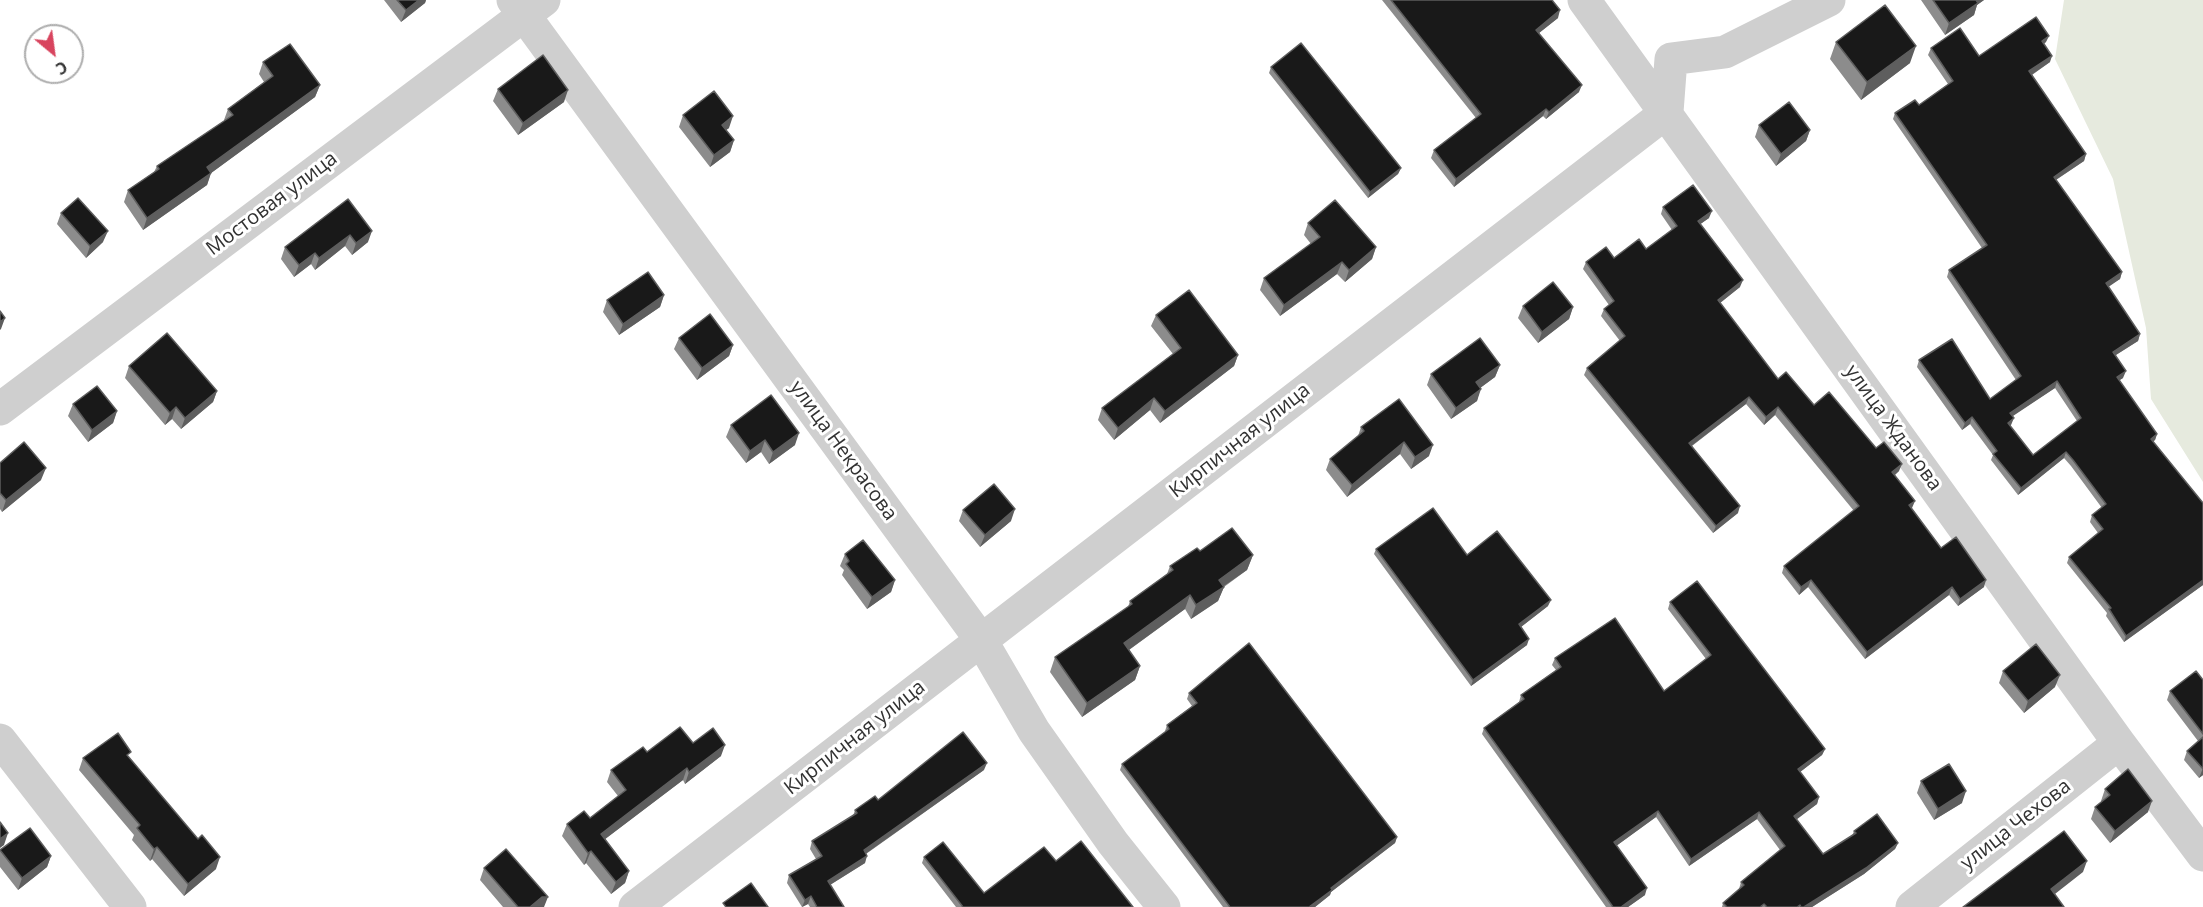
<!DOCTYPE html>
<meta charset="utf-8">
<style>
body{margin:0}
#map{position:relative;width:2203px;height:907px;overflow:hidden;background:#fff;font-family:"Open Sans",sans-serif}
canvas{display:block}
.north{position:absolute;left:24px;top:24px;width:60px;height:60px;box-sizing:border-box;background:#fff;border:2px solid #adadad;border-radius:50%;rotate:151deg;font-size:16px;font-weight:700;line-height:24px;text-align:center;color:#323232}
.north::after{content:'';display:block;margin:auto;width:21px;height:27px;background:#d8445e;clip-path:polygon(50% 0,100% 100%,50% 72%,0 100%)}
</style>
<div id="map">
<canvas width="2203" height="907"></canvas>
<div class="north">С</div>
</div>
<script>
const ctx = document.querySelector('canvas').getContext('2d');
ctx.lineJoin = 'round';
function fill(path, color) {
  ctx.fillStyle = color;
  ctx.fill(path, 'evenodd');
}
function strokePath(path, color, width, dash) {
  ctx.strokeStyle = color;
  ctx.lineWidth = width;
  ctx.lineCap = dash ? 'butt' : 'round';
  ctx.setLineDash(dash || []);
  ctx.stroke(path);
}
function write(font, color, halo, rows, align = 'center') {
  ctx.font = font + ' "Open Sans",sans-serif';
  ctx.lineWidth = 6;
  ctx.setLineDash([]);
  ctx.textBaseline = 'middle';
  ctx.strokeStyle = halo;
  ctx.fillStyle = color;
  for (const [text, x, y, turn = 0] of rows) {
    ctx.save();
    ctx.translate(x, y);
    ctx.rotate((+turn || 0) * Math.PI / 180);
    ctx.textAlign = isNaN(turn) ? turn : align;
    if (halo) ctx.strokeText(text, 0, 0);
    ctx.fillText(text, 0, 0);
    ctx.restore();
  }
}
fill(new Path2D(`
 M 2064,0 L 2203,0 L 2203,482 L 2151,399 L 2146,328 L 2113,179 L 2055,59 Z`), '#e6eade');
strokePath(new Path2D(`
 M 513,0 L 981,640 L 1034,731 L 1113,843 L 1164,907
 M 1584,0 L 2119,743 L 2203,855
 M 0,409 L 544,0
 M 0,740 L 130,907
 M 635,907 L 1667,112 L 1671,59 L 1725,52 L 1829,0
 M 1912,907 L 2119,743`), '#cfcfcf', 33);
fill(new Path2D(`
 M 384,0 L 426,0 L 425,3 L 401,22 Z
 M 1382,0 L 1552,0 L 1558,18 L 1539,33 L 1579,92 L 1546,119 L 1543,116 L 1454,187 L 1431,158 L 1434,150 L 1476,118 Z
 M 1921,0 L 1984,0 L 1977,5 L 1974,15 L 1945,35 Z
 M 1836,42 L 1910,63 L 1861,100 L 1830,59 Z
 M 2046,42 L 2044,44 L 2050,62 L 2032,75 L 2086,154 L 2084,161 L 2056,180 L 2122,272 L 2120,279 L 2108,286 L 2140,334 L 2138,341 L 2116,355 L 2123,378 L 2119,380 L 2157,434 L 2155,440 L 2153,441 L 2203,503 L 2203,585 L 2124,642 L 2106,616 L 2107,613 L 2067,563 L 2069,557 L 2098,533 L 2090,522 L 2092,515 L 2102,508 L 2071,466 L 2064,458 L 2018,495 L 1991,460 L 1993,455 L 1970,424 L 1962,430 L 1917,367 L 1919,360 L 1990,399 L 2016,380 L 1947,277 L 1949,270 L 1982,248 L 1893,119 L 1895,113 L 1919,105 L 1948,84 L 1928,55 L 1931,48 L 1979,56 ZM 2055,388 L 2077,421 L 2033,455 L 2010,426 L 2011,425 L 2012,416 Z
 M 263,62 L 320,85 L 315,97 L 211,173 L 207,185 L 143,230 L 124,202 L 128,190 L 154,172 L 157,166 L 224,121 L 224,120 L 228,109 L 264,82 L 259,74 Z
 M 1271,67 L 1401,168 L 1398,174 L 1368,198 L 1269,73 Z
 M 498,89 L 564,102 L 518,135 L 493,101 Z
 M 683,115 L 729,128 L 726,130 L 734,140 L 730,152 L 710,167 L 679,127 Z
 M 1759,125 L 1810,130 L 1806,141 L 1776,166 L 1755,137 Z
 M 348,199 L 368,242 L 352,255 L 345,246 L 315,270 L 311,264 L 294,277 L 281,259 L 285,247 Z
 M 1663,207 L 1709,218 L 1700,224 L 1740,287 L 1720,303 L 1778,379 L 1876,448 L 1899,471 L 1895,475 L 1912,508 L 1912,509 L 1941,548 L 1984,587 L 1958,606 L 1949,595 L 1865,659 L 1808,587 L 1799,595 L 1782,573 L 1784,566 L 1854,511 L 1775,415 L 1764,425 L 1746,404 L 1692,446 L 1738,513 L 1713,533 L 1584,375 L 1587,368 L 1620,341 L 1601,316 L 1604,309 L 1609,305 L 1583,269 L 1586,262 L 1614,258 L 1646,249 L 1672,230 L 1661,214 Z
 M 61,213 L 103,242 L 86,258 L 57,224 Z
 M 1308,223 L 1376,247 L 1372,259 L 1345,282 L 1337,274 L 1280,316 L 1260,290 L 1264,278 L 1311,244 L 1304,235 Z
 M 664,295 L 660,307 L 619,335 L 603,312 L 607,300 Z
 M 1523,306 L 1573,307 L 1569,319 L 1538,343 L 1518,318 Z
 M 1156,315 L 1238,355 L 1234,366 L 1160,423 L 1150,410 L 1114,440 L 1098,420 L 1102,408 L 1173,354 L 1151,326 Z
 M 679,338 L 733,345 L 729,356 L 697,380 L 674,349 Z
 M 1500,365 L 1495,377 L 1480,388 L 1477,401 L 1451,419 L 1427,385 L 1431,374 Z
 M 129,366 L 217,391 L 213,402 L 181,429 L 172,419 L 165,425 L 125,378 Z
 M 1399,399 L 1429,456 L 1411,469 L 1400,454 L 1347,497 L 1326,470 L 1330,459 L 1358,436 L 1361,427 Z
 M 73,404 L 117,411 L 113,423 L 88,442 L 68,416 Z
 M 731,425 L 795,445 L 769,464 L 761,452 L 746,463 L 726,437 Z
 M 0,463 L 41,480 L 2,512 L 0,509 Z
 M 963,510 L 1011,521 L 980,547 L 959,521 Z
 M 1376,549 L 1467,555 L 1548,606 L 1521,627 L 1527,645 L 1471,686 L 1374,554 Z
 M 1200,551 L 1253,555 L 1247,570 L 1224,587 L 1218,601 L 1191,619 L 1185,609 L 1129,650 L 1140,666 L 1135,680 L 1082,717 L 1050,672 L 1055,657 L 1128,607 L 1130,601 L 1167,574 L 1170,566 Z
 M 845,554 L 895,580 L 891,592 L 867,609 L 842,575 L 844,570 L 840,566 Z
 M 1670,602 L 1825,749 L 1822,755 L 1800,772 L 1819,797 L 1817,804 L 1796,819 L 1823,854 L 1852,836 L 1854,831 L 1898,843 L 1895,849 L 1864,874 L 1812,907 L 1722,907 L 1723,903 L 1739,889 L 1741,882 L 1780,850 L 1757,819 L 1689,866 L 1656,817 L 1616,846 L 1645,895 L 1628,907 L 1606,907 L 1482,734 L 1484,728 L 1519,702 L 1521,695 L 1556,670 L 1552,665 L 1555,658 L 1664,691 L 1706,659 L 1668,609 Z
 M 2003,671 L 2055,687 L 2024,713 L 1999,683 Z
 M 2203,680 L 2203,775 L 2199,778 L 2184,760 L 2187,751 L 2198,741 L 2167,700 L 2170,691 Z
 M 1189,693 L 1397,837 L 1395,843 L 1331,892 L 1330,895 L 1315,907 L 1223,907 L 1120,770 L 1122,764 L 1165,732 L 1165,731 L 1167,725 L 1192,706 L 1187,699 Z
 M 693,743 L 721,756 L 685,784 L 683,780 L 605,839 L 629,871 L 625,883 L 611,894 L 586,863 L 584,865 L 562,836 L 567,824 L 590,818 L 618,796 L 607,782 L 611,770 L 647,752 Z
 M 83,758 L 129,758 L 216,869 L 184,896 L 152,859 L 150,861 L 132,840 L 134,835 L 79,770 Z
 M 984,770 L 866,854 L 865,863 L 830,885 L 844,907 L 810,907 L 808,904 L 802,907 L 787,883 L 789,875 L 816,859 L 810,849 L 812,841 L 853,816 L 855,810 L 878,800 Z
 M 1921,781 L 1962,803 L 1934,820 L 1917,793 Z
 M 2105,789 L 2148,812 L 2110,843 L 2091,819 L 2095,807 L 2102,802 L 2101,801 Z
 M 0,850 L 51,856 L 47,867 L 18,890 L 0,867 Z
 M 924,857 L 984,893 L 1056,861 L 1133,907 L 956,907 L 922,863 Z
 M 484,868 L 544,907 L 503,907 L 480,880 Z`), '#8c8c8c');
fill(new Path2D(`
 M 419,0 L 426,0 L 425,3 L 401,22 L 406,10 Z
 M 1974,0 L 1984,0 L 1977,5 L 1974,15 L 1945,35 L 1949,23 Z
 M 1560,10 L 1558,18 L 1534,37 L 1536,30 Z
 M 2049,36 L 2046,42 L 2039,47 L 2042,41 Z
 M 1916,46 L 1910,63 L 1861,100 L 1867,82 Z
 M 2052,56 L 2050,62 L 2027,78 L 2029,71 Z
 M 320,85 L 315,97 L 203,179 L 207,167 Z
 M 1582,85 L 1579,92 L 1546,119 L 1549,112 Z
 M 568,90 L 564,102 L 518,135 L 523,123 Z
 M 1546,109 L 1543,116 L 1454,187 L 1456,179 Z
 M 733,116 L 729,128 L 718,136 L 722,125 Z
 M 1810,130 L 1806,141 L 1776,166 L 1781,154 Z
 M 734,140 L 730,152 L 710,167 L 714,155 Z
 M 2086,154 L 2084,161 L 2051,183 L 2054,177 Z
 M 1401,168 L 1398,174 L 1368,198 L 1370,192 Z
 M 211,173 L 207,185 L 143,230 L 147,218 Z
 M 1712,211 L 1709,218 L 1695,228 L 1698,221 Z
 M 108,231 L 103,242 L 86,258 L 90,246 Z
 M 372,231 L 368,242 L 352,255 L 356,243 Z
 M 350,235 L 345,246 L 315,270 L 319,258 Z
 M 1376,247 L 1372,259 L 1345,282 L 1349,270 Z
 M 315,253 L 311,264 L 294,277 L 299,265 Z
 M 1342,262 L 1337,274 L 1280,316 L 1284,305 Z
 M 2122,272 L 2120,279 L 2104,290 L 2106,283 Z
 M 1743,280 L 1740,287 L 1715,307 L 1718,300 Z
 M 664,295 L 660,307 L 619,335 L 623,324 Z
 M 1573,307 L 1569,319 L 1538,343 L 1542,332 Z
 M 5,318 L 1,329 L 0,330 L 0,322 Z
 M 2140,334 L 2138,341 L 2111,358 L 2113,352 Z
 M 733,345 L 729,356 L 697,380 L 702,368 Z
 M 1238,355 L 1234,366 L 1160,423 L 1165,411 Z
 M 1500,365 L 1495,377 L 1472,394 L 1476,382 Z
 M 2126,371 L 2123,378 L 2114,384 L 2117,377 Z
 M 2057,381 L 2055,388 L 2007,420 L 2010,413 Z
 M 1481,389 L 1477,401 L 1451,419 L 1456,408 Z
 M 217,391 L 213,402 L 181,429 L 185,418 Z
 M 1749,397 L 1746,404 L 1686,450 L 1689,443 Z
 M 1154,398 L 1150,410 L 1114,440 L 1118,428 Z
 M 176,407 L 172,419 L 165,425 L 170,413 Z
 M 1778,407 L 1775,415 L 1764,425 L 1766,417 Z
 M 117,411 L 113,423 L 88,442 L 92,430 Z
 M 1972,417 L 1970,424 L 1962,430 L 1965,423 Z
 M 2014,418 L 2011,425 L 2005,429 L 2008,423 Z
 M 799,433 L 795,445 L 769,464 L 773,452 Z
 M 2157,434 L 2155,440 L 2149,445 L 2151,439 Z
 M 765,440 L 761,452 L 746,463 L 750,451 Z
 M 1404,442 L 1400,454 L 1347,497 L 1352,485 Z
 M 1433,445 L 1429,456 L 1411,469 L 1415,457 Z
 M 2066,452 L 2064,458 L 2018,495 L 2021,488 Z
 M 1902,464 L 1899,471 L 1890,479 L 1892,472 Z
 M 46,468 L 41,480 L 2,512 L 6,500 Z
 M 1915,501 L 1912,508 L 1906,513 L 1909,505 Z
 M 1740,506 L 1738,513 L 1713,533 L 1716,526 Z
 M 1015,509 L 1011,521 L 980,547 L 985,535 Z
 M 1253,555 L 1247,570 L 1221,588 L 1224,587 L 1218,601 L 1191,619 L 1196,605 L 1219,580 Z
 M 895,580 L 891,592 L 867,609 L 872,597 Z
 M 1811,580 L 1808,587 L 1799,595 L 1801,587 Z
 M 1986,580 L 1984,587 L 1958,606 L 1960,599 Z
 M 2203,580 L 2203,585 L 2124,642 L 2126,636 Z
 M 1952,587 L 1949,595 L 1865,659 L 1867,652 Z
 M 1190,595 L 1185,609 L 1119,657 L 1124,643 Z
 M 1551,600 L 1548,606 L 1517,630 L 1519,624 Z
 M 1529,639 L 1527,645 L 1471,686 L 1473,680 Z
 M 1140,666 L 1135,680 L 1082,717 L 1087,703 Z
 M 2060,675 L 2055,687 L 2024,713 L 2028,701 Z
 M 725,745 L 721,756 L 685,784 L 689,772 Z
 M 1825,749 L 1822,755 L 1795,776 L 1798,769 Z
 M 987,763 L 984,770 L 861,857 L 864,850 Z
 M 687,768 L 683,780 L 596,846 L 601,834 Z
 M 2203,768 L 2203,775 L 2199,778 Z
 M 1966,791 L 1962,803 L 1934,820 L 1938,809 Z
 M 1819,797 L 1817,804 L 1792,823 L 1794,816 Z
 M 2152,801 L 2148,812 L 2110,843 L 2115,831 Z
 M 1658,811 L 1656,817 L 1612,849 L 1614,842 Z
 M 1759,812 L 1757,819 L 1689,866 L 1691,859 Z
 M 8,833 L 4,845 L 0,848 L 0,839 Z
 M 1397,837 L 1395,843 L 1331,892 L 1330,895 L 1315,907 L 1309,907 L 1331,888 Z
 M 1898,843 L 1895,849 L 1864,874 L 1812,907 L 1804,907 Z
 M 157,847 L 152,859 L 150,861 L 154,849 Z
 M 591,851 L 586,863 L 584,865 L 588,853 Z
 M 51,856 L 47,867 L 18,890 L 22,878 Z
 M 867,856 L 865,863 L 825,888 L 828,881 Z
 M 220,857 L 216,869 L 184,896 L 188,884 Z
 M 2087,861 L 2083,872 L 2046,901 L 2051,889 Z
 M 629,871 L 625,883 L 611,894 L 616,882 Z
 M 1647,888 L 1645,895 L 1628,907 L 1621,907 Z
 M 811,896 L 808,904 L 802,907 L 805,900 Z
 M 542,897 L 548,897 L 544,907 L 530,907 Z`), '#5e5e5e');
const building = new Path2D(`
 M 397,0 L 419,0 L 406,10 Z
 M 1391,0 L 1552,0 L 1560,10 L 1536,30 L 1582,85 L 1549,112 L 1546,109 L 1456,179 L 1434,150 L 1481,114 Z
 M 1933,0 L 1976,0 L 1978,3 L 1949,23 Z
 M 1885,5 L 1916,46 L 1867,82 L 1836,42 Z
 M 2036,17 L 2049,36 L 2042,41 L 2052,56 L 2029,71 L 2086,154 L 2054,177 L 2122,272 L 2106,283 L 2140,334 L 2113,352 L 2126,371 L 2117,377 L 2157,434 L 2151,439 L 2203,503 L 2203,580 L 2126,636 L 2109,609 L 2111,608 L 2069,557 L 2103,529 L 2092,515 L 2106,504 L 2073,460 L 2066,452 L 2021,488 L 1993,454 L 1997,451 L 1972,417 L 1965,423 L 1919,360 L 1952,339 L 1990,399 L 2021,376 L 1949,270 L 1987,245 L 1895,113 L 1915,100 L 1919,105 L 1953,81 L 1931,48 L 1960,28 L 1979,56 ZM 2057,381 L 2081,418 L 2033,455 L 2008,423 L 2014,418 L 2010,413 Z
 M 1301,43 L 1401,168 L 1370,192 L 1271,67 Z
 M 290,44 L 320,85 L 207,167 L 211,173 L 147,218 L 128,190 L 159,169 L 157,166 L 233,115 L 228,109 L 273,76 L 263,62 Z
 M 543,55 L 568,90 L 523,123 L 498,89 Z
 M 714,91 L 733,116 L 722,125 L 734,140 L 714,155 L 683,115 Z
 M 1789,102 L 1810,130 L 1781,154 L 1759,125 Z
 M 1693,185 L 1712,211 L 1698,221 L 1743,280 L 1718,300 L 1778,379 L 1786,372 L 1814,405 L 1829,392 L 1876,448 L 1884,442 L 1902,464 L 1892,472 L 1915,501 L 1909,505 L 1941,548 L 1956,537 L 1986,580 L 1960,599 L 1952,587 L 1867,652 L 1811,580 L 1801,587 L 1784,566 L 1859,506 L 1778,407 L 1766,417 L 1749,397 L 1689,443 L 1740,506 L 1716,526 L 1587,368 L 1625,336 L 1604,309 L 1614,301 L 1586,262 L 1606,247 L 1614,258 L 1639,239 L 1646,249 L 1677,226 L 1663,207 Z
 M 78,198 L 108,231 L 90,246 L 61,213 Z
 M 348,199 L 372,231 L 356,243 L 350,235 L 319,258 L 315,253 L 299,265 L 285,247 Z
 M 1335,200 L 1376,247 L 1349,270 L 1342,262 L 1284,305 L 1264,278 L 1320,237 L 1308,223 Z
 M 648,272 L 664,295 L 623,324 L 607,300 Z
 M 1553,282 L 1573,307 L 1542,332 L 1523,306 Z
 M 1189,290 L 1238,355 L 1165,411 L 1154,398 L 1118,428 L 1102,408 L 1181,348 L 1156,315 Z
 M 0,311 L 5,318 L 0,322 Z
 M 710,314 L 733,345 L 702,368 L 679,338 Z
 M 167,333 L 217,391 L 185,418 L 176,407 L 170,413 L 129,366 Z
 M 1480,338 L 1500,365 L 1476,382 L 1481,389 L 1456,408 L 1431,374 Z
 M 97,386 L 117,411 L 92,430 L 73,404 Z
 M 771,395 L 799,433 L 773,452 L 765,440 L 750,451 L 731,425 Z
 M 1399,399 L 1433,445 L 1415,457 L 1404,442 L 1352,485 L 1330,459 L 1364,431 L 1361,427 Z
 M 24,442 L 46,468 L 6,500 L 0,493 L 0,463 Z
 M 994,484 L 1015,509 L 985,535 L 963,510 Z
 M 1433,508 L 1467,555 L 1497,531 L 1551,600 L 1519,624 L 1529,639 L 1473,680 L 1376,549 Z
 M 1232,528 L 1253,555 L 1219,580 L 1224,587 L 1196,605 L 1190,595 L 1124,643 L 1140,666 L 1087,703 L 1055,657 L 1132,604 L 1130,601 L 1173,570 L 1170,566 L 1197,548 L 1200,551 Z
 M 863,540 L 895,580 L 872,597 L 846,564 L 849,561 L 845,554 Z
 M 1697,581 L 1825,749 L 1798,769 L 1819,797 L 1794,816 L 1823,854 L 1856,833 L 1854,831 L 1877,814 L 1898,843 L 1866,868 L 1804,907 L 1801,907 L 1800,905 L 1797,907 L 1767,907 L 1764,904 L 1760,907 L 1727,907 L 1723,903 L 1744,885 L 1741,882 L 1785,846 L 1759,812 L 1691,859 L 1658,811 L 1614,842 L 1647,888 L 1621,907 L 1613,907 L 1484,728 L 1524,699 L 1521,695 L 1561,667 L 1555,658 L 1615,618 L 1664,691 L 1711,655 L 1670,602 Z
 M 1249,643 L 1397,837 L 1331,888 L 1332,890 L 1309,907 L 1230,907 L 1122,764 L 1169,729 L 1167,725 L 1197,703 L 1189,693 Z
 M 2036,644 L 2060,675 L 2028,701 L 2003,671 Z
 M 2196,671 L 2203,680 L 2203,734 L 2170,691 Z
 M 680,727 L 693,743 L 713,728 L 725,745 L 689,772 L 687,768 L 601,834 L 629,871 L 616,882 L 591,851 L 588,853 L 567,824 L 584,811 L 590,818 L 626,790 L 611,770 L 643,747 L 647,752 Z
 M 963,732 L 987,763 L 864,850 L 867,856 L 828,881 L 844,907 L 817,907 L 811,896 L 805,900 L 789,875 L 822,856 L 812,841 L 857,813 L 855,810 L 875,796 L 878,800 Z
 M 118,733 L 131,752 L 127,755 L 198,839 L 202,835 L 220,857 L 188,884 L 157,847 L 154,849 L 137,828 L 140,825 L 83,758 Z
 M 2203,737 L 2203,769 L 2187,751 Z
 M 1949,764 L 1966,791 L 1938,809 L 1921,781 Z
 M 2128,769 L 2152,801 L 2115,831 L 2095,807 L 2110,795 L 2105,789 Z
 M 0,822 L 8,833 L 0,839 Z
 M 30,828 L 51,856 L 22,878 L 0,850 Z
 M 2064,831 L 2087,861 L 2051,889 L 2064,907 L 1963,907 Z
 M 1081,841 L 1133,907 L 963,907 L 924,857 L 943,842 L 984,893 L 1044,847 L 1056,861 Z
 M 506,849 L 548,897 L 542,897 L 530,907 L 518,907 L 484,868 Z
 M 751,883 L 768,907 L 726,907 L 723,903 Z`);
fill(building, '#191919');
strokePath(building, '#5e5e5e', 1.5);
write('20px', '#323232', '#fff', [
 ["Мостовая улица",272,204,-37],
 ["улица Жданова",1893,428,54],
 ["Кирпичная улица",1240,441,-38],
 ["улица Некрасова",843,451,54],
 ["Кирпичная улица",855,738,-38],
 ["улица Чехова",2016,825,-38]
]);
</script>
